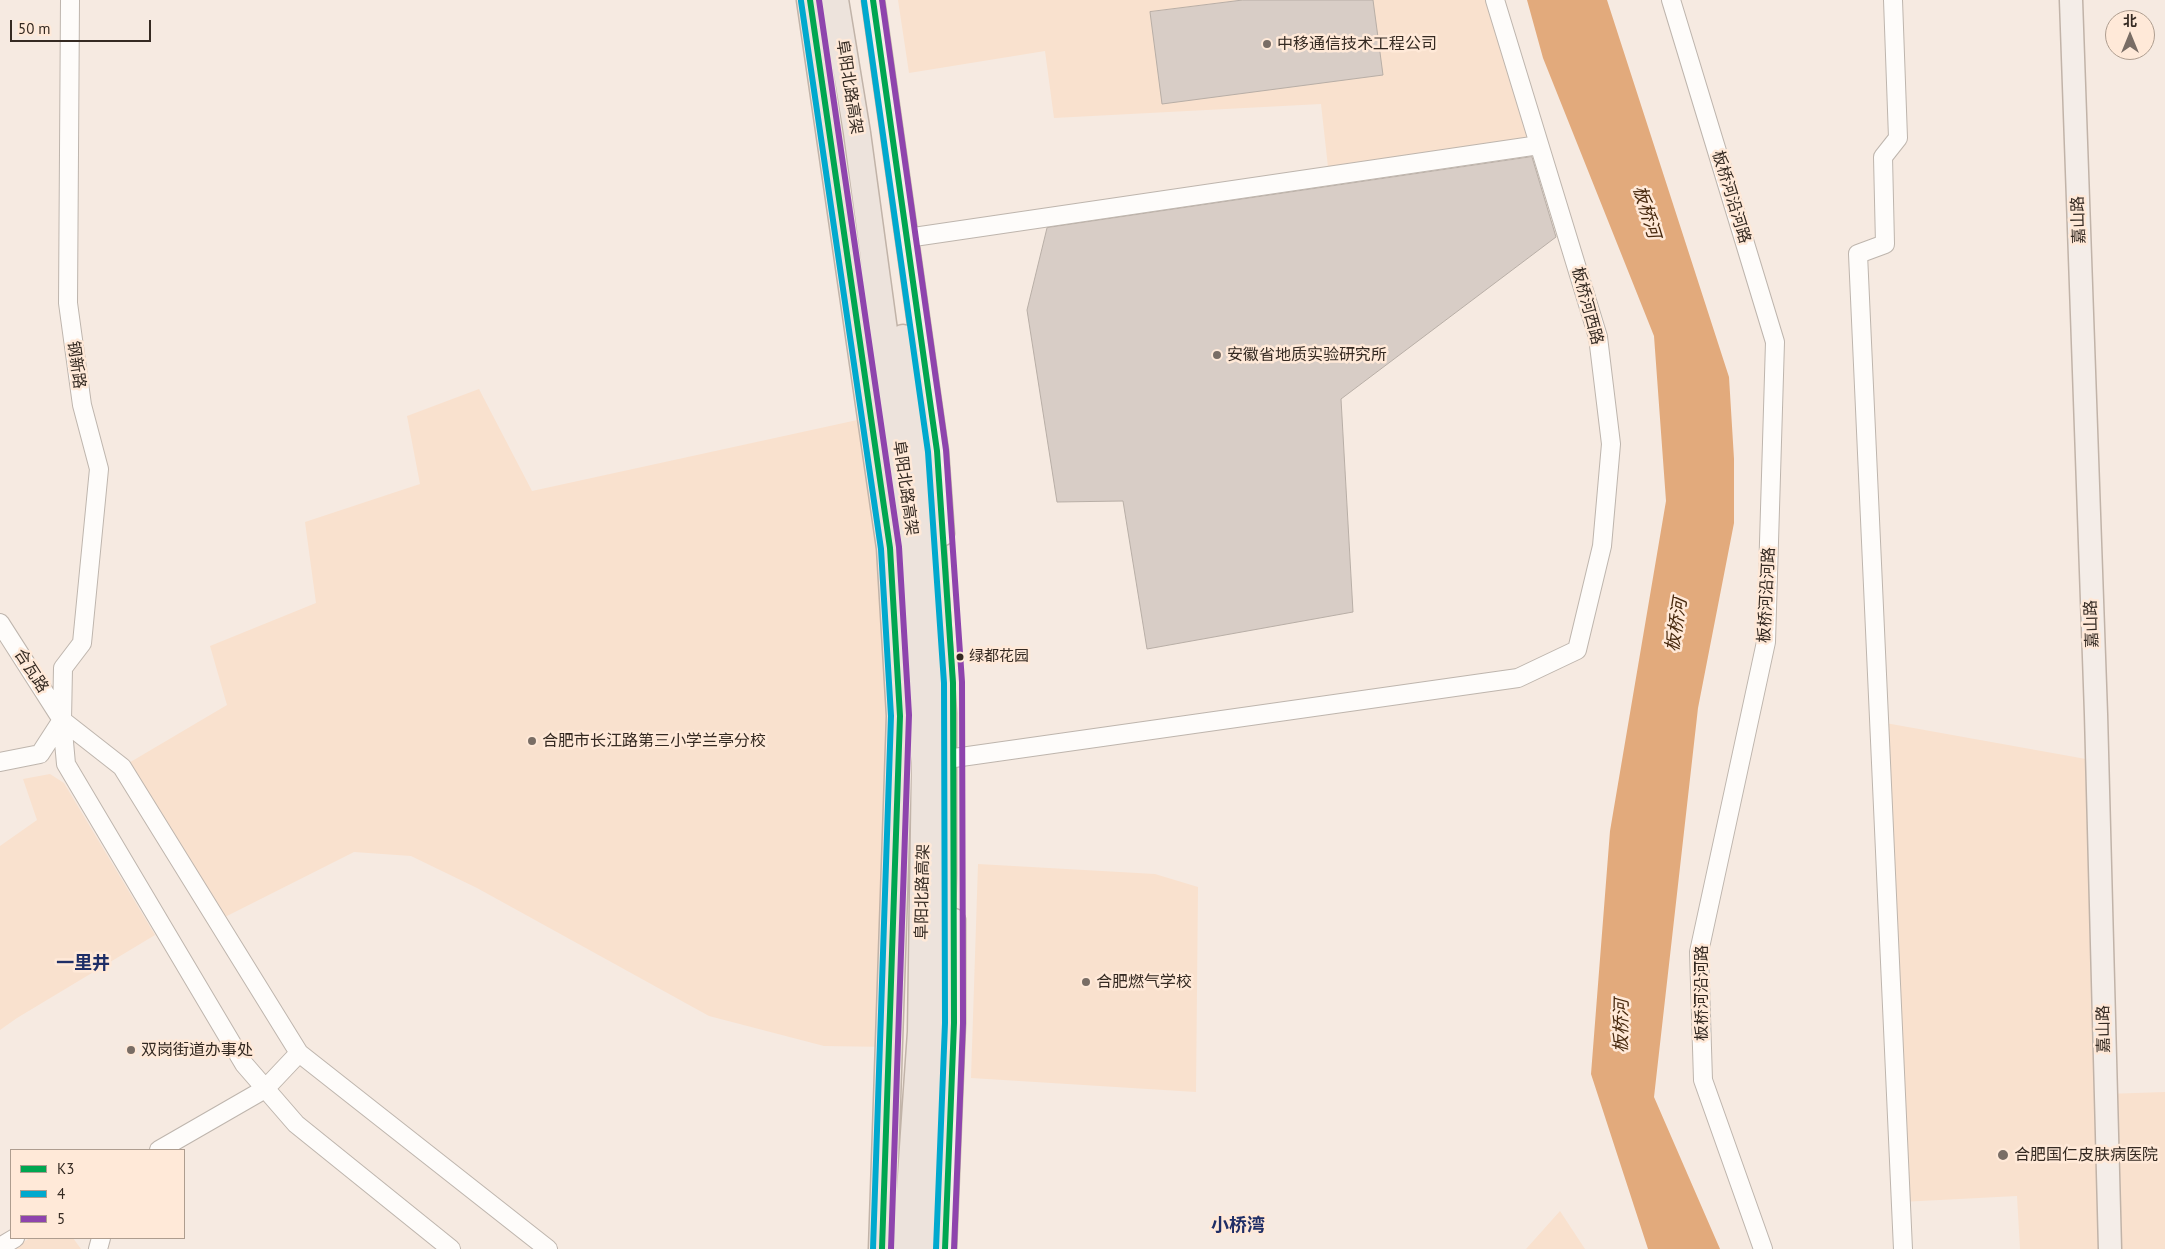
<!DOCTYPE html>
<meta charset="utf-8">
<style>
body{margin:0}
#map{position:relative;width:2165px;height:1249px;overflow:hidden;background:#f6eae1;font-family:"PT Sans","Noto Sans SC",sans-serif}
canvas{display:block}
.legend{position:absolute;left:10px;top:1149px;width:175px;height:90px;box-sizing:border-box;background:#ffe9d8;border:1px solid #ae9d8f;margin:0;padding:6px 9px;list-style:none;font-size:15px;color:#352a22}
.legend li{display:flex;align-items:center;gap:10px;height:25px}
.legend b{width:25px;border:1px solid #ae9d8f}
.north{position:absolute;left:2105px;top:10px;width:50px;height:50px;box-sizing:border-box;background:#ffe9d8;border:1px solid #ae9d8f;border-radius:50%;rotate:0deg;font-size:14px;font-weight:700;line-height:20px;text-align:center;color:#352a22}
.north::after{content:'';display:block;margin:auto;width:18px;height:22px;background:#796d65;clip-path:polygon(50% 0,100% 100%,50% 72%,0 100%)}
.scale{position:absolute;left:10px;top:20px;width:141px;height:22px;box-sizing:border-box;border:2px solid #352a22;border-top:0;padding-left:6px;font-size:15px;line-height:18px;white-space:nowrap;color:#352a22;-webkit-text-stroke:4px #ffe9d8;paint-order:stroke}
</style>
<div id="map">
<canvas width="2165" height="1249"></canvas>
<ul class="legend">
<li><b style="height:6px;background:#00a651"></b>K3</li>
<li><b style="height:6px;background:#00a9ce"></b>4</li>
<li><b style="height:6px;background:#8e44ad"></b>5</li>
</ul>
<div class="north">北</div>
<div class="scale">50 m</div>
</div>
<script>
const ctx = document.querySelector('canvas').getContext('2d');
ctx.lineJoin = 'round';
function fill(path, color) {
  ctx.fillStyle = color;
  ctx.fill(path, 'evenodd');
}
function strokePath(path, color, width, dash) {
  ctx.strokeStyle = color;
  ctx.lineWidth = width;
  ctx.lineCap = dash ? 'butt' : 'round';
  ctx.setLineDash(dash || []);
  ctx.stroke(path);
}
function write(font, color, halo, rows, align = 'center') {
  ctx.font = font + ' "PT Sans","Noto Sans SC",sans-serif';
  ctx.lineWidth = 5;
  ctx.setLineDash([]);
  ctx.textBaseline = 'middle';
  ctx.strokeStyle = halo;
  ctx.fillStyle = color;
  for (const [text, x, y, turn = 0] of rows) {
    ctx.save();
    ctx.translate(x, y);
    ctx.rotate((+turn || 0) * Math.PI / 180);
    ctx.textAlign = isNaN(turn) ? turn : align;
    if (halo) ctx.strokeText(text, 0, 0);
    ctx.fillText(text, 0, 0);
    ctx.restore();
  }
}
fill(new Path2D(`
 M 898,0 L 1490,0 L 1539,145 L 1329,176 L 1321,104 L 1054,118 L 1045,51 L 909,73 Z
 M 479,389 L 532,491 L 871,417 L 890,548 L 889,1047 L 824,1046 L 709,1016 L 477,888 L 411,856 L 354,852 L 217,921 L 122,767 L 227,705 L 210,646 L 316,603 L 305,522 L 420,484 L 407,416 Z
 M 1880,722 L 2097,761 L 2106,1094 L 2165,1092 L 2165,1249 L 2020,1249 L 2017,1196 L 1901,1202 Z
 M 50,774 L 64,783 L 155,935 L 17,1018 L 0,1030 L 0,846 L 37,820 L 23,779 Z
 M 978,864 L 1155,874 L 1198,887 L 1196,1092 L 971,1078 Z
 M 1560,1211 L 1585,1249 L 1526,1249 Z
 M 30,1238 L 73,1238 L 81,1249 L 12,1249 Z`), '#f9e1ce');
fill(new Path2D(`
 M 1527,0 L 1607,0 L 1729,377 L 1734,459 L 1734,523 L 1698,708 L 1654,1097 L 1720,1249 L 1648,1249 L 1591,1074 L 1610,831 L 1666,501 L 1654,336 L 1543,58 Z`), '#e2aa7c');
const building = new Path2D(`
 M 1243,0 L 1373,0 L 1383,75 L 1162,104 L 1150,12 Z
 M 1532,157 L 1556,237 L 1341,399 L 1353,612 L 1147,649 L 1123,501 L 1057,502 L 1027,310 L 1047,228 Z`);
fill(building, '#d8cdc6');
strokePath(building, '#b8aea6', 1);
const minor = new Path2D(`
 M 70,0 L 68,303 L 82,405 L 99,469 L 82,643 L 63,668 L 62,720 L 66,764 L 244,1064 L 296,1124 L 451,1249
 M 1671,0 L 1775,342 L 1766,642 L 1699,952 L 1703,1080 L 1763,1249
 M 1893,0 L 1898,138 L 1883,157 L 1885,244 L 1858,254 L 1903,1249
 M 907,238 L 1539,145
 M 0,623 L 62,720 L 122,767 L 299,1053 L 548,1249
 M 954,758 L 1518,678 L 1577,650 L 1602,546 L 1611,444 L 1598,337 L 1495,0
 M 0,762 L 40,754 L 62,720
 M 159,1150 L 265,1089 L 299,1053
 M 0,1247 L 15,1238
 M 98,1249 L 101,1238`);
const major = new Path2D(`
 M 873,0 L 937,451 L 943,534
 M 2071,0 L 2096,714 L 2110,1249
 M 945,1249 L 954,1023 L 954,920`);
const highway = new Path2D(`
 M 810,0 L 890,548 L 900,716 L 882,1249
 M 835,0 L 857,133 L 913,543 L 925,762 L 921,1032 L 906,1249
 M 903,338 L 932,535 L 943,714 L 943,874 L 939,1026 L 929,1249`);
strokePath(minor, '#beb5ad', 20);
strokePath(major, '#c1b3a8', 25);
strokePath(highway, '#c1b3a8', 29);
strokePath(minor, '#fefcfa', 18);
strokePath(major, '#f4ede8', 22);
strokePath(highway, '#ede3dc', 26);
strokePath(new Path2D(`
 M 810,0 L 890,548 L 900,716 L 882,1249
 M 873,0 L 937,451 L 953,683 L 954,1023 L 945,1249`), '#00a651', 6);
strokePath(new Path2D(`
 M 801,1 L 881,549 L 891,716 L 873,1249
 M 864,1 L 928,452 L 944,683 L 945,1023 L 936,1249`), '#00a9ce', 6);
strokePath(new Path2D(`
 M 819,0 L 899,547 L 909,715 L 891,1249
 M 882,0 L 946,450 L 962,682 L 963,1023 L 954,1249`), '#8e44ad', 6);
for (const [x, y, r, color] of [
 [1267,44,5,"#796d65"],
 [1217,355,5,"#796d65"],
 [960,657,4.5,"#352a22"],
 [532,741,5,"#796d65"],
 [1086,982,5,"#796d65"],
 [131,1050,5,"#796d65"],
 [2003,1155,6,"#796d65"]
]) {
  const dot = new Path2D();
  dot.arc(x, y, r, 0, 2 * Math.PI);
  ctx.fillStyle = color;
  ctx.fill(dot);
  strokePath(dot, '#ffe9d8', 2);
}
write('15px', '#352a22', '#ffe9d8', [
 ["绿都花园",969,657]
], 'left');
write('16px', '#352a22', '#ffe9d8', [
 ["中移通信技术工程公司",1277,44],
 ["安徽省地质实验研究所",1227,355],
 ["合肥市长江路第三小学兰亭分校",542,741],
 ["合肥燃气学校",1096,982],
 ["双岗街道办事处",141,1050],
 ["合肥国仁皮肤病医院",2014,1155]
], 'left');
write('16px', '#352a22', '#ffe9d8', [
 ["阜阳北路高架",849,87,81],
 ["板桥河沿河路",1731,197,73],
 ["嘉山路",2079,220,-92],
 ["板桥河西路",1587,306,75],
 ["钢新路",76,365,82],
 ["阜阳北路高架",905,488,82],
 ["板桥河沿河路",1767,595,-87],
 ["嘉山路",2092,624,-92],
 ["合瓦路",31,671,57],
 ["阜阳北路高架",923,892,-89],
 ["板桥河沿河路",1702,993,-90],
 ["嘉山路",2104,1029,-91]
]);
write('italic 18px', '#47280d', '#ffe9d8', [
 ["板桥河",1646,212,73],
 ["板桥河",1677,625,-81],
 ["板桥河",1622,1026,-89]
]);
write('bold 18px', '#1f2e66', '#ffe9d8', [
 ["一里井",83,964],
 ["小桥湾",1238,1226]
]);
</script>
